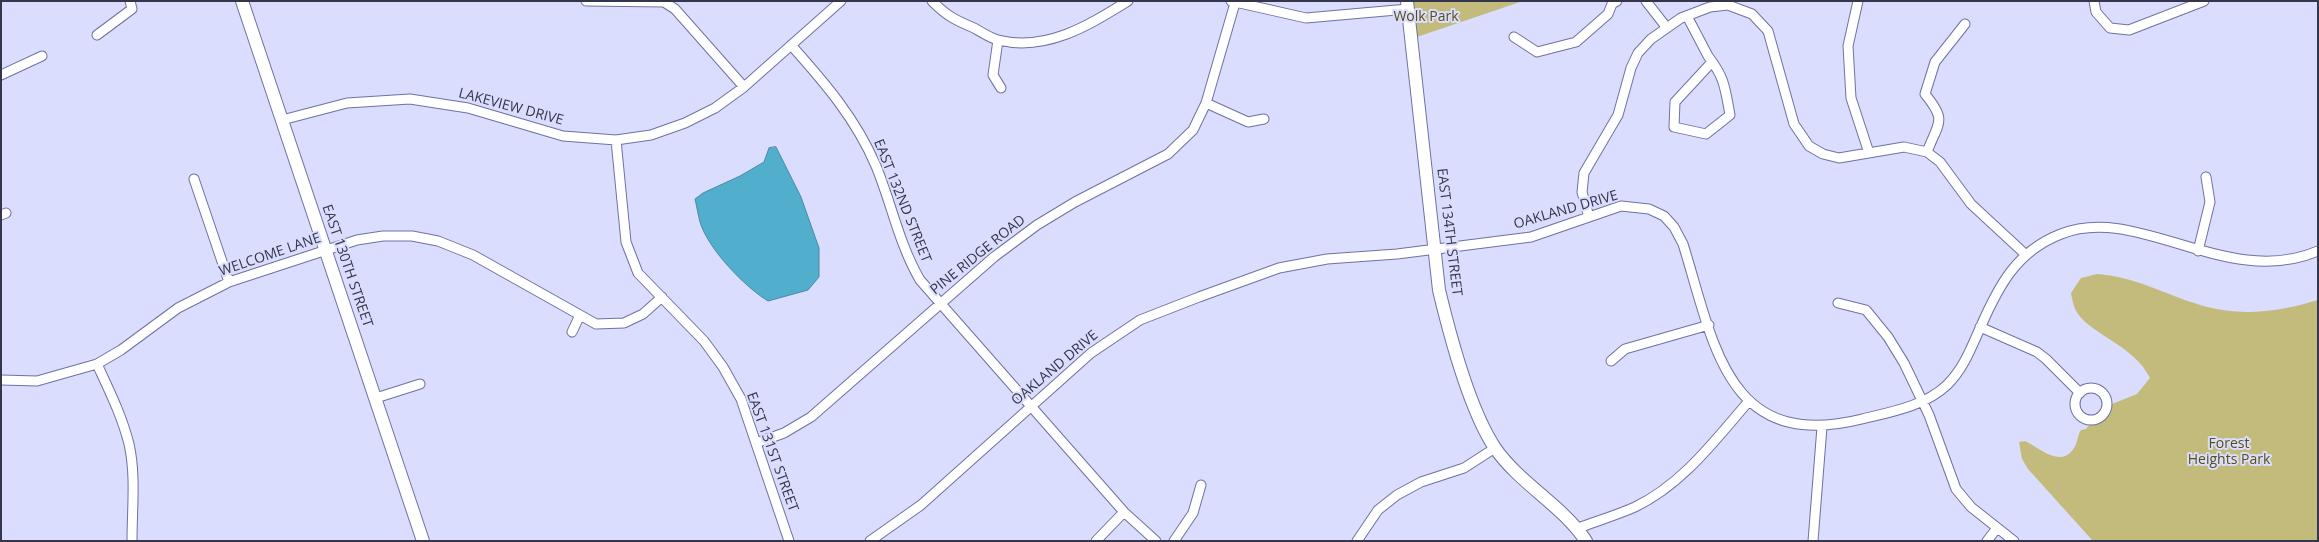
<!DOCTYPE html>
<style>
body{margin:0}
#map{position:relative;width:2319px;height:542px;overflow:hidden;background:#daddfd;font-family:"Open Sans",sans-serif}
canvas{display:block}
.frame{position:absolute;inset:0;border:2px solid #35364b;pointer-events:none}
</style>
<div id="map">
<canvas width="2319" height="542"></canvas>
<div class="frame"></div>
</div>
<script>
const ctx = document.querySelector('canvas').getContext('2d');
ctx.lineJoin = 'round';
function fill(path, color) {
  ctx.fillStyle = color;
  ctx.fill(path, 'evenodd');
}
function strokePath(path, color, width, dash) {
  ctx.strokeStyle = color;
  ctx.lineWidth = width;
  ctx.lineCap = dash ? 'butt' : 'round';
  ctx.setLineDash(dash || []);
  ctx.stroke(path);
}
function write(font, color, halo, rows, align = 'center') {
  ctx.font = font + ' "Open Sans",sans-serif';
  ctx.lineWidth = 4;
  ctx.setLineDash([]);
  ctx.textBaseline = 'middle';
  ctx.strokeStyle = halo;
  ctx.fillStyle = color;
  for (const [text, x, y, turn = 0] of rows) {
    ctx.save();
    ctx.translate(x, y);
    ctx.rotate((+turn || 0) * Math.PI / 180);
    ctx.textAlign = isNaN(turn) ? turn : align;
    if (halo) ctx.strokeText(text, 0, 0);
    ctx.fillText(text, 0, 0);
    ctx.restore();
  }
}
fill(new Path2D(`
 M 1407,1 L 1523,1 L 1411,39 Z
 M 2097,274 C 2136,277 2164,294 2200,305 C 2241,317 2278,312 2318,300 L 2318,541 L 2093,541 L 2028,469 L 2022,459 L 2019,442 L 2025,441 C 2040,448 2061,469 2074,448 C 2078,442 2077,436 2081,430 L 2086,429 C 2093,419 2103,418 2107,406 L 2137,394 L 2150,378 C 2134,344 2087,334 2075,309 C 2073,304 2072,298 2071,293 L 2081,278 Z`), '#c3bb7c');
const water = new Path2D(`
 M 776,147 L 801,197 L 819,248 L 819,277 L 808,290 L 768,301 C 745,287 708,249 700,222 C 698,215 697,207 695,199 L 703,193 L 740,176 L 764,162 L 769,148 Z`);
fill(water, '#51aecc');
strokePath(water, '#498aa5', 1);
const street = new Path2D(`
 M 586,1 L 664,2 L 675,9 L 744,87
 M 932,1 C 947,16 955,20 974,28 C 981,32 990,38 998,40 C 1047,52 1089,25 1128,1
 M 1231,1 L 1306,18 L 1408,9
 M 1646,1 L 1667,28
 M 1858,1 L 1848,46 L 1851,98 L 1869,153
 M 2094,1 L 2096,12 L 2110,28 L 2129,30 L 2204,1
 M 1687,16 L 1708,56 C 1725,78 1725,88 1730,115 L 1706,134 L 1674,127 L 1675,102 L 1712,62
 M 97,35 L 132,9 L 130,1
 M 1514,37 L 1537,52 L 1576,42 L 1608,14 L 1612,4 L 1617,1
 M 998,40 L 993,75 L 1001,88
 M 791,45 C 825,83 856,119 876,166 C 892,205 899,244 920,280 L 1124,512 L 1156,541
 M 1,75 L 42,56
 M 1206,103 L 1248,122 L 1264,119
 M 282,120 L 347,103 L 410,99 L 468,108 L 563,136 L 616,140 L 651,135 L 685,123 L 715,108 L 744,87 L 841,1
 M 616,140 L 626,242 L 638,273 L 704,341 L 723,367 L 741,399 L 789,541
 M 1927,152 C 1939,121 1947,121 1925,94 L 1935,62 L 1965,24
 M 194,179 L 229,282
 M 1,215 L 6,213
 M 1589,217 L 1582,192 L 1584,173 L 1618,115 L 1631,68 L 1638,53 L 1651,39 L 1681,18 L 1710,7 L 1728,5 L 1752,14 L 1768,31 L 1794,124 L 1809,146 L 1823,154 L 1839,158 L 1904,147 L 1927,152 L 1940,162 L 1971,204 L 2025,254
 M 2198,251 L 2210,202 L 2206,177
 M 1838,303 L 1866,310 L 1888,337 L 1904,363 L 1929,415 L 1956,489 L 1971,507 L 2014,541
 M 1980,327 L 2037,352 L 2046,359 L 2080,393
 M 572,332 L 580,315
 M 1611,361 L 1625,349 L 1709,325
 M 97,364 C 109,390 122,416 129,444 C 136,475 132,509 132,541
 M 1,380 L 37,381 L 97,364 L 121,350 L 178,308 L 229,282 L 357,240 L 383,236 L 412,236 L 438,241 L 473,255 L 596,324 L 624,323 L 643,314 L 662,297
 M2075 404a16 16 0 1 1 32 0a16 16 0 1 1-32 0Z
 M 376,398 L 420,384
 M 756,443 L 784,433 L 811,417 L 994,257 L 1037,225 L 1075,202 L 1168,154 L 1193,130 L 1206,103 L 1235,3
 M 1578,528 C 1597,521 1617,515 1635,507 C 1683,484 1715,440 1749,401
 M 870,541 L 921,505 L 1091,353 L 1140,320 L 1199,297 L 1279,268 L 1327,259 L 1397,254 L 1531,237 L 1621,206 L 1649,209 L 1664,216 L 1674,227 L 1683,244 C 1714,343 1726,453 1862,419 C 1891,412 1925,406 1947,385 C 1964,368 1971,348 1981,326 C 1999,285 2017,251 2061,234 C 2138,203 2227,290 2318,251
 M 1096,541 L 1124,512
 M 1174,541 L 1193,513 L 1201,485
 M 1357,541 L 1378,510 L 1397,495 L 1421,482 L 1464,468 L 1495,448
 M 1813,541 L 1822,427
 M 1987,541 L 1997,528`);
const secondary = new Path2D(`
 M 242,1 L 423,541
 M 1407,1 L 1439,290 C 1450,336 1469,409 1495,448 C 1520,484 1562,505 1586,541`);
strokePath(street, '#6f71a1', 11);
strokePath(secondary, '#6f71a1', 14);
strokePath(street, '#fff', 9);
strokePath(secondary, '#fff', 12);
write('14px', '#574f15', '#daddfd', [
 ["Wolk Park",1426,17],
 ["Forest",2229,444],
 ["Heights Park",2229,460]
]);
write('14px', '#35364b', '#daddfd', [
 ["LAKEVIEW DRIVE",511,107,15],
 ["EAST 132ND STREET",902,201,68],
 ["OAKLAND DRIVE",1566,210,-16],
 ["EAST 134TH STREET",1449,232,83],
 ["WELCOME LANE",270,255,-19],
 ["PINE RIDGE ROAD",978,255,-39],
 ["EAST 130TH STREET",347,266,71],
 ["OAKLAND DRIVE",1055,368,-40],
 ["EAST 131ST STREET",772,452,70]
]);
</script>
